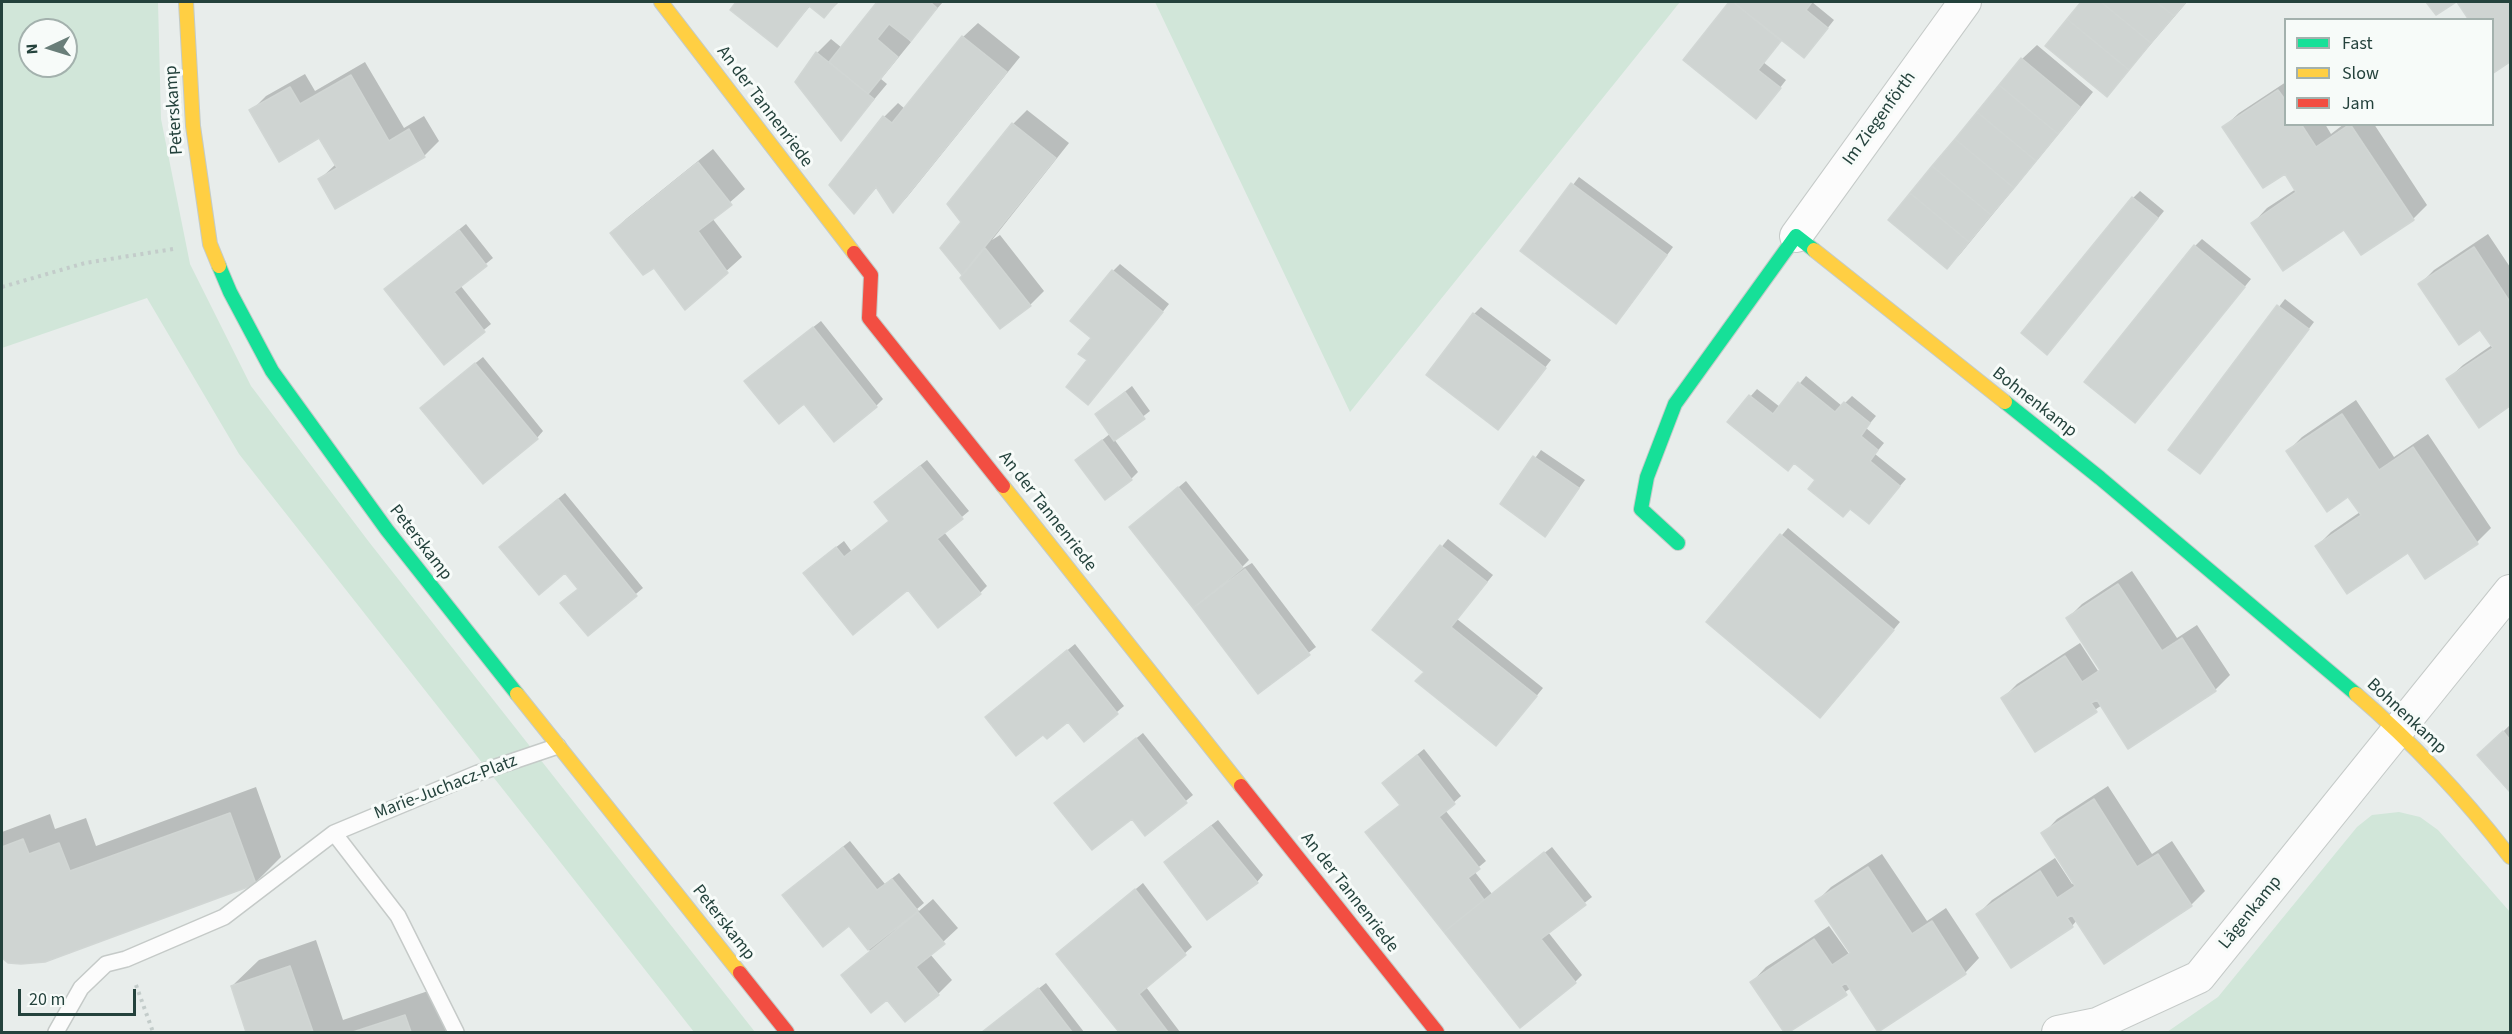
<!DOCTYPE html>
<meta charset="utf-8">
<style>
body{margin:0}
#map{position:relative;width:2512px;height:1034px;overflow:hidden;background:#e8edeb;font-family:"Source Sans 3",sans-serif}
canvas{display:block}
.frame{position:absolute;inset:0;border:3px solid #24423c;pointer-events:none}
.legend{position:absolute;left:2284px;top:18px;width:210px;height:108px;box-sizing:border-box;background:#f7fbf9;border:2px solid #a3b1ad;margin:0;padding:8px 10px;list-style:none;font-size:18px;color:#24423c}
.legend li{display:flex;align-items:center;gap:12px;height:30px}
.legend b{width:30px;border:2px solid #a3b1ad}
.north{position:absolute;left:18px;top:18px;width:60px;height:60px;box-sizing:border-box;background:#f7fbf9;border:2px solid #a3b1ad;border-radius:50%;rotate:266deg;font-size:16px;font-weight:700;line-height:24px;text-align:center;color:#24423c}
.north::after{content:'';display:block;margin:auto;width:21px;height:27px;background:#697e79;clip-path:polygon(50% 0,100% 100%,50% 72%,0 100%)}
.scale{position:absolute;left:18px;top:989px;width:118px;height:27px;box-sizing:border-box;border:3px solid #24423c;border-top:0;padding-left:8px;font-size:18px;line-height:21px;white-space:nowrap;color:#24423c;-webkit-text-stroke:4px #f7fbf9;paint-order:stroke}
</style>
<div id="map">
<canvas width="2512" height="1034"></canvas>
<div class="frame"></div>
<ul class="legend">
<li><b style="height:8px;background:#16e098"></b>Fast</li>
<li><b style="height:8px;background:#ffcf43"></b>Slow</li>
<li><b style="height:8px;background:#f24e42"></b>Jam</li>
</ul>
<div class="north">N</div>
<div class="scale">20 m</div>
</div>
<script>
const ctx = document.querySelector('canvas').getContext('2d');
ctx.lineJoin = 'round';
function fill(path, color) {
  ctx.fillStyle = color;
  ctx.fill(path, 'evenodd');
}
function strokePath(path, color, width, dash) {
  ctx.strokeStyle = color;
  ctx.lineWidth = width;
  ctx.lineCap = dash ? 'butt' : 'round';
  ctx.setLineDash(dash || []);
  ctx.stroke(path);
}
function write(font, color, halo, rows, align = 'center') {
  ctx.font = font + ' "Source Sans 3",sans-serif';
  ctx.lineWidth = 6;
  ctx.setLineDash([]);
  ctx.textBaseline = 'middle';
  ctx.strokeStyle = halo;
  ctx.fillStyle = color;
  for (const [text, x, y, turn = 0] of rows) {
    ctx.save();
    ctx.translate(x, y);
    ctx.rotate((+turn || 0) * Math.PI / 180);
    ctx.textAlign = isNaN(turn) ? turn : align;
    if (halo) ctx.strokeText(text, 0, 0);
    ctx.fillText(text, 0, 0);
    ctx.restore();
  }
}
fill(new Path2D(`
 M 2,2 L 158,2 L 161,119 L 190,264 L 251,386 L 369,542 L 755,1032 L 694,1032 L 239,454 L 147,298 L 2,348 ZM 30,30 L 66,30 L 66,66 L 30,66 Z
 M 1155,2 L 1680,2 L 1350,412 Z
 M 2399,812 L 2420,817 L 2438,830 L 2510,912 L 2510,1032 L 2167,1032 L 2218,997 L 2357,827 L 2372,815 Z`), '#d1e6d9');
fill(new Path2D(`
 M 738,2 L 839,2 L 824,16 L 811,5 L 777,45 L 732,9 Z
 M 879,2 L 943,2 L 909,40 L 911,42 L 881,79 L 887,84 L 841,139 L 817,53 L 831,39 L 842,48 Z
 M 1731,2 L 1812,2 L 1834,20 L 1810,50 L 1782,39 L 1763,62 L 1786,80 L 1763,110 L 1685,59 Z
 M 2083,2 L 2187,2 L 2107,95 L 2047,45 Z
 M 2459,2 L 2510,2 L 2510,60 L 2492,72 L 2492,20 L 2464,20 L 2469,16 Z
 M 978,23 L 1020,57 L 907,197 L 894,211 L 877,187 L 855,212 L 884,117 L 898,103 L 905,109 L 963,37 Z
 M 2037,45 L 2093,92 L 1961,253 L 1947,267 L 2022,59 Z
 M 365,62 L 404,128 L 424,116 L 439,141 L 424,156 L 336,207 L 320,179 L 336,164 L 320,136 L 251,111 L 266,96 L 305,74 L 315,91 Z
 M 2286,82 L 2286,124 L 2325,124 L 2331,134 L 2344,124 L 2374,124 L 2427,205 L 2413,219 L 2344,228 L 2253,223 L 2267,208 L 2296,189 L 2285,171 L 2224,127 L 2239,113 Z
 M 1027,110 L 1069,143 L 992,240 L 1000,235 L 1044,291 L 1030,305 L 964,276 L 942,248 L 963,222 L 949,204 L 1013,124 Z
 M 713,149 L 745,189 L 712,218 L 742,257 L 685,308 L 654,266 L 612,233 L 626,219 Z
 M 1579,177 L 1673,247 L 1623,315 L 1522,251 Z
 M 2140,191 L 2164,211 L 2053,346 L 2133,198 Z
 M 466,224 L 493,258 L 460,285 L 491,324 L 444,363 L 392,283 Z
 M 2488,234 L 2510,267 L 2510,404 L 2479,425 L 2448,379 L 2463,365 L 2492,345 L 2480,328 L 2420,284 L 2434,270 Z
 M 2202,239 L 2251,279 L 2141,414 L 2195,246 Z
 M 1120,264 L 1169,304 L 1095,396 L 1089,360 L 1113,271 Z
 M 2285,299 L 2314,322 L 2200,472 L 2170,450 Z
 M 1481,307 L 1551,360 L 1498,428 L 1474,314 Z
 M 821,321 L 883,399 L 876,406 L 805,402 L 753,375 Z
 M 483,357 L 543,431 L 537,438 L 429,401 Z
 M 1806,376 L 1842,406 L 1852,396 L 1876,416 L 1866,428 L 1884,443 L 1875,454 L 1906,479 L 1875,515 L 1818,480 L 1795,462 L 1729,421 L 1757,389 L 1780,407 Z
 M 1132,386 L 1150,411 L 1114,439 L 1138,472 L 1131,479 L 1077,460 L 1111,433 L 1097,414 Z
 M 2356,400 L 2394,457 L 2428,434 L 2491,528 L 2477,542 L 2409,551 L 2317,546 L 2331,532 L 2360,512 L 2349,495 L 2288,451 L 2302,437 Z
 M 1541,450 L 1585,480 L 1545,535 L 1502,504 Z
 M 927,460 L 969,511 L 944,532 L 987,586 L 980,593 L 908,588 L 812,566 L 844,541 L 852,552 L 891,520 L 883,495 Z
 M 1186,481 L 1249,560 L 1238,571 L 1252,563 L 1316,647 L 1259,692 L 1131,527 Z
 M 565,493 L 643,588 L 588,634 L 579,588 L 566,571 L 508,540 Z
 M 1788,528 L 1900,622 L 1827,710 L 1708,622 Z
 M 1448,539 L 1493,575 L 1457,619 L 1543,688 L 1503,737 L 1374,630 Z
 M 2132,571 L 2177,638 L 2197,625 L 2230,675 L 2215,690 L 2129,747 L 2102,705 L 2036,750 L 2002,699 L 2017,684 L 2080,643 L 2100,674 L 2103,672 L 2068,618 L 2082,604 Z
 M 1075,644 L 1124,706 L 1084,740 L 1068,720 L 1043,733 L 994,710 Z
 M 2510,725 L 2510,790 L 2479,755 Z
 M 1143,733 L 1193,795 L 1146,834 L 1132,817 L 1063,796 Z
 M 1424,749 L 1461,796 L 1445,810 L 1486,861 L 1474,871 L 1492,894 L 1552,847 L 1592,897 L 1548,932 L 1582,975 L 1575,982 L 1367,832 L 1401,804 L 1391,776 Z
 M 2108,786 L 2152,854 L 2172,841 L 2205,891 L 2191,905 L 2077,920 L 2072,926 L 1978,914 L 1992,900 L 2055,858 L 2072,884 L 2075,883 L 2043,834 L 2057,819 Z
 M 256,787 L 281,857 L 255,883 L 9,961 L 2,956 L 2,832 L 50,814 L 55,829 L 86,818 L 96,846 Z
 M 1218,820 L 1263,875 L 1257,882 L 1173,855 Z
 M 850,841 L 885,884 L 899,873 L 924,903 L 917,909 L 919,911 L 933,899 L 958,928 L 930,954 L 952,980 L 938,994 L 887,998 L 843,975 L 870,951 L 849,924 L 791,888 Z
 M 1882,854 L 1927,921 L 1946,908 L 1979,958 L 1965,973 L 1851,988 L 1786,1032 L 1752,982 L 1766,967 L 1829,926 L 1849,954 L 1851,953 L 1817,901 L 1831,887 Z
 M 1143,883 L 1192,947 L 1146,987 L 1180,1032 L 1121,1032 L 1058,954 Z
 M 316,940 L 343,1020 L 431,990 L 446,1032 L 248,1032 L 232,986 L 259,960 Z
 M 1046,983 L 1084,1032 L 982,1032 Z`), '#0003');
const building = new Path2D(`
 M 736,2 L 837,2 L 824,18 L 809,6 L 777,47 L 730,10 Z
 M 877,2 L 930,2 L 937,8 L 911,41 L 889,24 L 877,39 L 898,57 L 868,94 L 829,62 Z
 M 1729,2 L 1733,2 L 1781,41 L 1758,70 L 1781,88 L 1756,119 L 1683,60 Z
 M 1733,2 L 1812,2 L 1806,10 L 1828,28 L 1804,58 Z
 M 2081,2 L 2101,2 L 2151,43 L 2129,70 L 2067,19 Z
 M 2101,2 L 2156,2 L 2174,16 L 2151,43 Z
 M 2156,2 L 2186,2 L 2174,16 Z
 M 2426,2 L 2456,2 L 2436,15 Z
 M 2457,2 L 2510,2 L 2510,62 L 2492,74 L 2492,20 L 2469,20 Z
 M 2067,19 L 2129,70 L 2107,97 L 2045,46 Z
 M 962,36 L 1007,72 L 893,213 L 876,187 L 854,214 L 829,185 L 883,116 L 892,123 Z
 M 816,52 L 874,99 L 841,141 L 795,82 Z
 M 2021,58 L 2080,107 L 2058,134 L 1999,85 Z
 M 351,75 L 389,141 L 409,129 L 425,157 L 335,209 L 318,179 L 337,168 L 319,138 L 279,162 L 249,110 L 290,87 L 300,104 Z
 M 1999,85 L 2058,134 L 2036,161 L 1977,112 Z
 M 2278,90 L 2286,101 L 2286,124 L 2301,124 L 2316,147 L 2350,124 L 2414,220 L 2361,255 L 2344,230 L 2283,271 L 2251,223 L 2296,192 L 2285,174 L 2263,188 L 2222,127 Z
 M 1977,112 L 2036,161 L 2014,188 L 1955,139 Z
 M 1012,123 L 1056,158 L 962,275 L 940,248 L 961,222 L 947,204 Z
 M 1955,139 L 2014,188 L 1991,215 L 1932,166 Z
 M 698,162 L 732,205 L 698,231 L 728,273 L 685,310 L 654,268 L 643,275 L 610,233 Z
 M 1932,166 L 1991,215 L 1969,242 L 1910,193 Z
 M 1571,183 L 1667,255 L 1616,324 L 1520,251 Z
 M 1910,193 L 1969,242 L 1947,269 L 1888,220 Z
 M 2132,197 L 2158,218 L 2047,355 L 2021,333 Z
 M 459,230 L 487,266 L 454,292 L 485,332 L 444,365 L 384,289 Z
 M 2194,245 L 2245,287 L 2135,423 L 2084,382 Z
 M 2474,247 L 2510,302 L 2510,406 L 2479,428 L 2446,379 L 2493,348 L 2480,330 L 2459,345 L 2418,284 Z
 M 985,248 L 1031,306 L 1000,329 L 960,278 Z
 M 1112,270 L 1163,312 L 1088,405 L 1066,387 L 1087,360 L 1078,354 L 1091,338 L 1070,321 Z
 M 2277,305 L 2309,329 L 2200,474 L 2168,450 Z
 M 1473,313 L 1546,368 L 1498,430 L 1426,375 Z
 M 813,327 L 877,407 L 834,442 L 804,404 L 779,424 L 744,381 Z
 M 475,363 L 538,439 L 483,484 L 420,408 Z
 M 1798,382 L 1835,412 L 1844,402 L 1870,423 L 1861,436 L 1878,450 L 1870,461 L 1900,486 L 1869,524 L 1850,509 L 1843,517 L 1808,489 L 1815,480 L 1794,463 L 1788,471 L 1727,422 L 1749,395 L 1773,414 Z
 M 1125,392 L 1145,419 L 1114,441 L 1095,414 Z
 M 2342,414 L 2379,470 L 2413,447 L 2478,544 L 2425,579 L 2408,553 L 2347,594 L 2315,546 L 2361,515 L 2348,497 L 2327,512 L 2286,451 Z
 M 1102,440 L 1132,480 L 1105,500 L 1075,460 Z
 M 1533,456 L 1579,488 L 1545,537 L 1500,504 Z
 M 920,466 L 963,519 L 937,539 L 981,594 L 938,628 L 908,590 L 853,635 L 803,573 L 836,547 L 844,557 L 889,521 L 874,502 Z
 M 1178,487 L 1243,568 L 1193,608 L 1129,527 Z
 M 558,499 L 637,596 L 588,636 L 560,603 L 578,589 L 565,573 L 539,595 L 499,547 Z
 M 1780,534 L 1894,630 L 1820,718 L 1706,622 Z
 M 1440,545 L 1487,582 L 1451,627 L 1537,696 L 1496,746 L 1415,681 L 1424,672 L 1372,630 Z
 M 1245,569 L 1310,655 L 1258,694 L 1193,608 Z
 M 2118,584 L 2162,651 L 2182,638 L 2216,691 L 2128,749 L 2097,700 L 2091,703 L 2097,712 L 2035,752 L 2001,698 L 2065,656 L 2082,682 L 2100,670 L 2066,618 Z
 M 1067,650 L 1118,714 L 1084,742 L 1068,722 L 1047,739 L 1043,735 L 1016,756 L 985,717 Z
 M 2503,731 L 2510,740 L 2510,792 L 2477,755 Z
 M 1136,738 L 1187,803 L 1145,836 L 1132,819 L 1092,850 L 1054,803 Z
 M 1417,755 L 1455,804 L 1439,817 L 1480,869 L 1468,878 L 1484,900 L 1444,932 L 1365,832 L 1400,805 L 1382,783 Z
 M 2094,799 L 2137,867 L 2158,854 L 2192,906 L 2104,964 L 2072,915 L 2067,918 L 2073,927 L 2011,968 L 1976,914 L 2040,871 L 2057,898 L 2075,886 L 2041,833 Z
 M 230,813 L 256,884 L 45,962 L 21,964 L 8,963 L 2,958 L 2,847 L 23,839 L 29,854 L 59,843 L 70,871 Z
 M 1211,826 L 1258,883 L 1207,920 L 1164,862 Z
 M 843,847 L 877,890 L 892,879 L 918,911 L 868,950 L 849,926 L 823,947 L 782,895 Z
 M 1544,852 L 1586,905 L 1541,939 L 1576,983 L 1520,1028 L 1444,932 Z
 M 1868,867 L 1912,934 L 1932,921 L 1966,974 L 1878,1032 L 1846,983 L 1841,986 L 1847,995 L 1789,1032 L 1784,1032 L 1750,982 L 1814,939 L 1832,965 L 1850,953 L 1815,901 Z
 M 1135,889 L 1186,955 L 1139,994 L 1168,1032 L 1119,1032 L 1056,954 Z
 M 918,912 L 945,944 L 916,967 L 939,995 L 905,1022 L 887,1000 L 871,1013 L 841,975 Z
 M 290,966 L 313,1032 L 246,1032 L 231,986 Z
 M 1038,988 L 1072,1032 L 982,1032 Z
 M 405,1015 L 411,1032 L 353,1032 Z`);
fill(building, '#cfd4d2');
strokePath(building, '#d1d6d4', 1.5);
const lane = new Path2D(`
 M 334,833 L 398,916 L 456,1032
 M 56,1032 L 81,988 L 106,964 L 126,959 L 224,917 L 334,833 L 478,773 L 558,746`);
const street = new Path2D(`
 M 1796,236 L 1965,2
 M 2058,1032 L 2097,1024 L 2199,977 L 2510,591`);
const fast = new Path2D(`
 M 219,266 L 230,292 L 272,371 L 387,530 L 517,694
 M 2005,402 L 2100,478 L 2356,694
 M 1678,543 L 1641,509 L 1647,477 L 1675,404 L 1796,236 L 1814,250`);
const slow = new Path2D(`
 M 186,2 L 193,126 L 210,244 L 219,266
 M 661,2 L 854,253
 M 1814,250 L 2005,402
 M 1003,486 L 1241,786
 M 517,694 L 740,973
 M 2356,694 C 2413,743 2464,797 2510,857`);
const jam = new Path2D(`
 M 854,253 L 871,275 L 869,318 L 1003,486
 M 1241,786 L 1437,1032
 M 740,973 L 787,1032`);
strokePath(lane, '#c5cac8', 18);
strokePath(street, '#c5cac8', 34);
strokePath(fast, '#c3cbc8', 16);
strokePath(slow, '#c3cbc8', 16);
strokePath(jam, '#c3cbc8', 16);
strokePath(new Path2D(`
 M 2,287 L 85,263 L 173,249
 M 136,985 L 153,1032`), '#c3ccca', 4, [3, 4.5]);
strokePath(lane, '#fcfcfc', 15);
strokePath(street, '#fcfcfc', 32);
strokePath(fast, '#16e098', 14);
strokePath(slow, '#ffcf43', 14);
strokePath(jam, '#f24e42', 14);
write('18px', '#24423c', '#f7fbf9', [
 ["An der Tannenriede",764,107,53],
 ["Peterskamp",175,110,-94],
 ["Im Ziegenförth",1880,119,-54],
 ["Bohnenkamp",2034,403,38],
 ["An der Tannenriede",1047,512,52],
 ["Peterskamp",420,543,52],
 ["Bohnenkamp",2406,717,43],
 ["Marie-Juchacz-Platz",446,788,-21],
 ["An der Tannenriede",1349,893,52],
 ["Lägenkamp",2251,913,-51],
 ["Peterskamp",723,923,52]
]);
</script>
